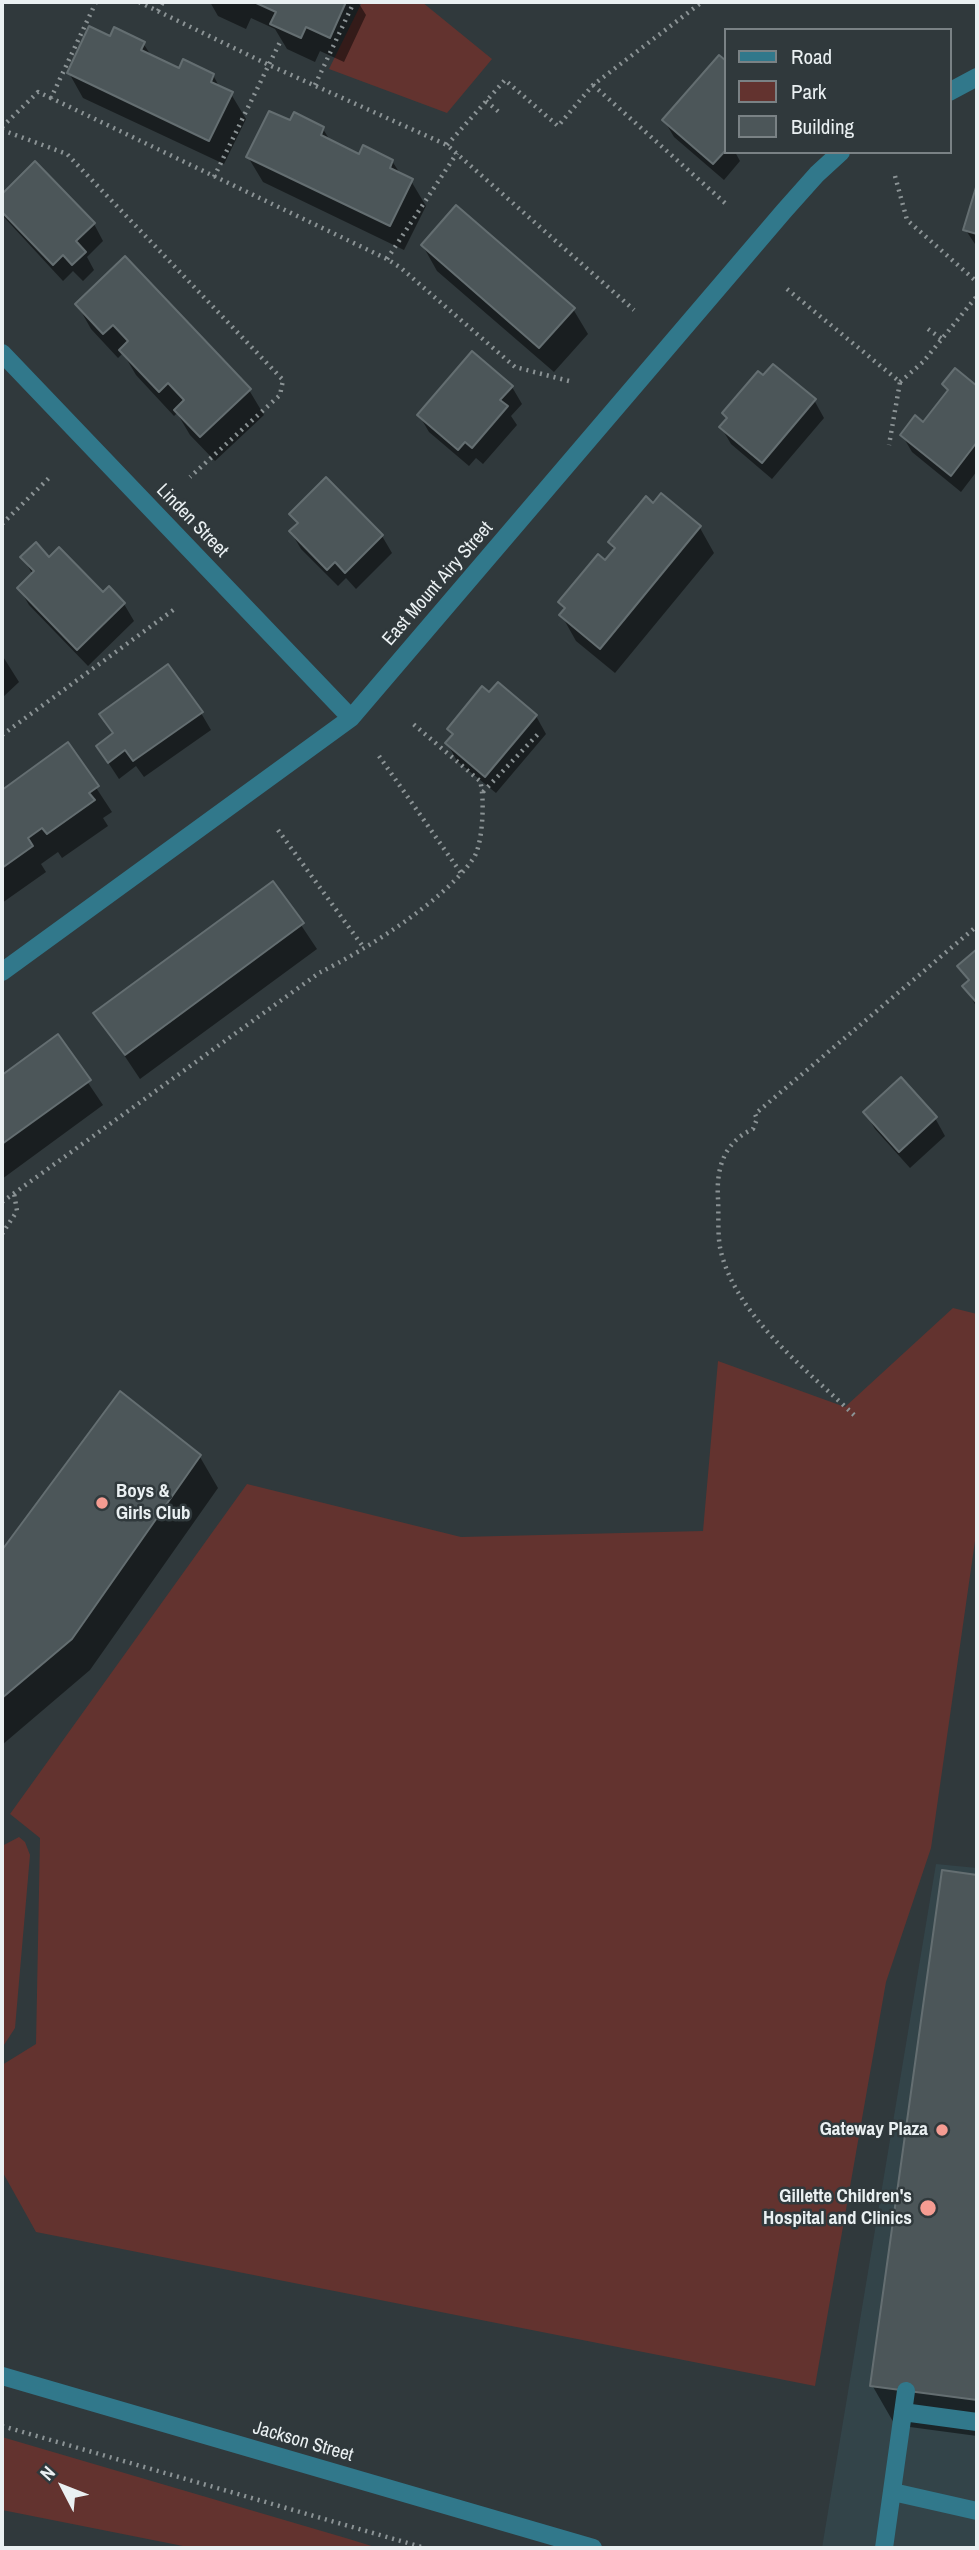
<!DOCTYPE html>
<style>
body{margin:0}
#map{position:relative;width:979px;height:2550px;overflow:hidden;background:#30393c;font-family:"Archivo Narrow",sans-serif}
canvas{display:block}
.frame{position:absolute;inset:0;border:4px solid #eaf0f2;pointer-events:none}
.legend{position:absolute;left:724px;top:28px;width:228px;height:126px;box-sizing:border-box;background:#30393c;border:2px solid #7a8285;margin:0;padding:9px 12px;list-style:none;font-size:21px;color:#eaf0f2}
.legend li{display:flex;align-items:center;gap:14px;height:35px}
.legend b{width:35px;border:2px solid #7a8285}
.north{position:absolute;left:28px;top:2452px;width:70px;height:70px;-webkit-text-stroke:5px #30393c;paint-order:stroke;rotate:312deg;font-size:19px;font-weight:700;line-height:28px;text-align:center;color:#eaf0f2}
.north::after{content:'';display:block;margin:auto;width:24px;height:32px;background:#eaf0f2;clip-path:polygon(50% 0,100% 100%,50% 72%,0 100%)}
</style>
<div id="map">
<canvas width="979" height="2550"></canvas>
<div class="frame"></div>
<ul class="legend">
<li><b style="height:9px;background:#31788b"></b>Road</li>
<li><b style="height:19px;background:#63332f"></b>Park</li>
<li><b style="height:19px;background:#4c5659"></b>Building</li>
</ul>
<div class="north">N</div>
</div>
<script>
const ctx = document.querySelector('canvas').getContext('2d');
ctx.lineJoin = 'round';
function fill(path, color) {
  ctx.fillStyle = color;
  ctx.fill(path, 'evenodd');
}
function strokePath(path, color, width, dash) {
  ctx.strokeStyle = color;
  ctx.lineWidth = width;
  ctx.lineCap = dash ? 'butt' : 'round';
  ctx.setLineDash(dash || []);
  ctx.stroke(path);
}
function write(font, color, halo, rows, align = 'center') {
  ctx.font = font + ' "Archivo Narrow",sans-serif';
  ctx.lineWidth = 5;
  ctx.setLineDash([]);
  ctx.textBaseline = 'middle';
  ctx.strokeStyle = halo;
  ctx.fillStyle = color;
  for (const [text, x, y, turn = 0] of rows) {
    ctx.save();
    ctx.translate(x, y);
    ctx.rotate((+turn || 0) * Math.PI / 180);
    ctx.textAlign = isNaN(turn) ? turn : align;
    if (halo) ctx.strokeText(text, 0, 0);
    ctx.fillText(text, 0, 0);
    ctx.restore();
  }
}
fill(new Path2D(`
 M 936,1864 L 977,1868 L 977,2548 L 822,2548 Z`), '#334449');
fill(new Path2D(`
 M 362,2 L 422,2 L 492,59 L 447,113 L 329,69 Z
 M 953,1308 L 977,1314 L 977,1527 L 931,1848 L 886,1982 L 815,2386 L 36,2232 L 2,2171 L 2,2065 L 36,2044 L 40,1838 L 10,1814 L 247,1484 L 461,1537 L 703,1531 L 718,1361 L 845,1407 Z
 M 19,1837 L 25,1842 L 30,1855 L 15,2028 L 2,2048 L 2,1846 Z
 M 2,2437 L 349,2539 L 378,2548 L 193,2548 L 2,2510 Z`), '#63332f');
fill(new Path2D(`
 M 210,2 L 358,2 L 366,15 L 344,62 L 320,51 L 315,62 L 287,49 L 275,29 L 251,18 L 246,29 L 218,16 Z
 M 110,38 L 143,43 L 152,57 L 180,70 L 213,75 L 220,88 L 231,94 L 246,119 L 224,164 L 83,98 L 69,73 Z
 M 719,57 L 725,62 L 725,152 L 735,152 L 740,161 L 724,180 L 674,137 L 664,120 Z
 M 291,123 L 323,129 L 331,142 L 360,156 L 392,161 L 401,175 L 411,181 L 426,206 L 404,250 L 263,182 L 248,157 Z
 M 35,164 L 94,224 L 103,241 L 87,257 L 94,270 L 83,281 L 73,271 L 63,281 L 2,215 L 2,196 Z
 M 977,190 L 977,247 L 965,229 Z
 M 423,246 L 573,309 L 588,334 L 554,372 L 437,271 Z
 M 77,304 L 249,390 L 264,415 L 215,461 L 190,435 L 177,413 L 174,416 L 136,375 L 123,353 L 118,358 L 91,329 Z
 M 955,370 L 977,388 L 977,471 L 961,492 L 912,452 L 902,435 L 923,424 L 948,392 L 944,384 Z
 M 512,387 L 522,404 L 511,416 L 517,425 L 483,464 L 476,458 L 469,466 L 429,432 L 419,415 Z
 M 814,400 L 824,418 L 772,479 L 731,444 L 721,427 Z
 M 653,505 L 700,528 L 714,553 L 615,673 L 576,641 L 562,616 L 565,611 L 561,602 L 605,563 L 614,550 L 610,542 Z
 M 291,514 L 382,536 L 392,553 L 356,589 L 346,578 L 338,586 L 301,549 L 291,532 L 298,525 Z
 M 23,558 L 49,559 L 103,594 L 124,604 L 134,621 L 88,666 L 29,605 L 19,588 L 33,575 Z
 M 2,655 L 19,682 L 2,698 Z
 M 498,685 L 536,716 L 546,734 L 496,793 L 457,761 L 447,743 L 453,736 L 449,729 Z
 M 201,713 L 211,730 L 144,777 L 136,766 L 119,779 L 98,747 L 114,735 L 102,714 Z
 M 68,745 L 112,812 L 103,818 L 108,826 L 62,858 L 58,852 L 41,864 L 46,872 L 2,903 L 2,792 Z
 M 273,883 L 317,949 L 140,1079 L 96,1013 Z
 M 977,951 L 977,1008 L 965,986 L 969,983 L 959,966 Z
 M 57,1037 L 103,1105 L 2,1179 L 2,1077 Z
 M 901,1080 L 935,1118 L 945,1136 L 910,1168 L 875,1129 L 865,1112 Z
 M 120,1393 L 200,1457 L 218,1488 L 90,1670 L 2,1745 L 2,1553 Z
 M 943,1872 L 977,1876 L 977,2436 L 895,2425 L 872,2385 Z`), '#0007');
const building = new Path2D(`
 M 254,2 L 346,2 L 330,38 L 306,27 L 301,38 L 270,24 L 276,12 Z
 M 89,26 L 110,36 L 114,27 L 145,42 L 141,50 L 179,68 L 183,59 L 214,74 L 211,82 L 233,92 L 209,141 L 67,73 Z
 M 719,55 L 725,60 L 725,151 L 713,164 L 662,120 Z
 M 269,111 L 290,120 L 294,112 L 324,127 L 321,135 L 359,154 L 363,145 L 393,160 L 390,168 L 413,179 L 390,226 L 246,157 Z
 M 35,161 L 95,223 L 76,241 L 86,252 L 72,265 L 63,255 L 53,265 L 2,212 L 2,194 Z
 M 977,184 L 977,234 L 963,230 Z
 M 456,205 L 575,308 L 539,348 L 421,245 Z
 M 125,256 L 251,389 L 200,437 L 174,410 L 184,400 L 168,383 L 159,392 L 119,350 L 128,341 L 113,325 L 103,334 L 75,304 Z
 M 472,351 L 513,386 L 500,400 L 508,406 L 472,448 L 465,442 L 458,450 L 417,415 Z
 M 773,364 L 816,399 L 762,463 L 719,427 L 727,418 L 722,413 L 758,371 L 763,375 Z
 M 955,368 L 977,386 L 977,442 L 951,476 L 900,435 L 915,415 L 923,422 L 948,390 L 942,384 Z
 M 326,477 L 383,535 L 345,573 L 335,562 L 327,570 L 289,531 L 298,523 L 289,514 Z
 M 661,493 L 701,526 L 600,649 L 559,615 L 565,608 L 558,602 L 598,554 L 605,560 L 615,548 L 608,542 L 646,496 L 653,503 Z
 M 36,542 L 49,557 L 59,547 L 103,592 L 109,586 L 125,603 L 77,650 L 17,588 L 34,571 L 20,557 Z
 M 168,664 L 203,712 L 133,761 L 125,750 L 108,763 L 96,746 L 113,733 L 99,714 Z
 M 498,682 L 537,715 L 485,777 L 445,743 L 453,734 L 447,729 L 482,686 L 489,692 Z
 M 68,742 L 99,786 L 89,793 L 95,800 L 47,834 L 42,828 L 28,838 L 33,846 L 2,868 L 2,790 Z
 M 273,881 L 304,923 L 125,1055 L 93,1013 Z
 M 977,949 L 977,1003 L 962,986 L 969,980 L 957,966 Z
 M 58,1034 L 91,1080 L 2,1144 L 2,1075 Z
 M 901,1077 L 937,1117 L 899,1152 L 863,1112 Z
 M 120,1391 L 201,1455 L 72,1639 L 2,1698 L 2,1550 Z
 M 942,1870 L 977,1875 L 977,2400 L 870,2386 Z`);
fill(building, '#4c5659');
strokePath(building, '#646e71', 2);
strokePath(new Path2D(`
 M 96,2 L 51,98 L 387,259 L 401,268 L 515,367 L 573,382
 M 139,2 L 269,65 L 447,145 L 634,310
 M 158,11 L 163,2
 M 315,85 L 354,2
 M 593,85 L 725,203
 M 486,101 L 500,113
 M 2,127 L 38,92 L 51,98
 M 2,130 L 67,154 L 283,380 L 280,395 L 190,477
 M 447,145 L 505,80 L 558,126 L 593,85 L 702,2
 M 895,176 L 907,220 L 977,282
 M 214,177 L 280,42
 M 387,259 L 457,153
 M 787,289 L 900,382 L 889,445
 M 928,329 L 942,339
 M 900,382 L 923,362 L 977,296
 M 2,524 L 51,476
 M 2,735 L 176,608
 M 379,756 L 461,873
 M 483,792 L 539,733
 M 278,830 L 364,948
 M 2,1202 L 319,973 C 365,950 443,902 473,859 C 483,846 485,797 480,781 L 412,723
 M 2,1234 L 17,1211 L 14,1193
 M 854,1415 C 808,1371 737,1317 721,1252 C 717,1236 719,1215 718,1199 C 716,1168 724,1142 753,1129 L 757,1119 L 755,1114 L 977,926
 M 2,2426 L 425,2548`), '#8b9395', 4.5, [2, 5]);
strokePath(new Path2D(`
 M 949,92 L 977,77
 M 2,353 L 351,718
 M 2,972 L 351,718 L 784,211 L 817,174 L 841,152
 M 2,2376 L 593,2548
 M 903,2412 L 977,2422
 M 893,2492 L 977,2511
 M 884,2548 L 906,2391`), '#31788b', 18);
for (const [x, y, r, color] of [
 [102,1503,7,"#f59c92"],
 [942,2130,7,"#f59c92"],
 [928,2208,9,"#f59c92"]
]) {
  const dot = new Path2D();
  dot.arc(x, y, r, 0, 2 * Math.PI);
  ctx.fillStyle = color;
  ctx.fill(dot);
  strokePath(dot, '#30393c', 2.5);
}
write('19px', '#eaf0f2', '#30393c', [
 ["Linden Street",192,521,46],
 ["East Mount Airy Street",438,584,-49],
 ["Jackson Street",303,2442,16]
]);
write('bold 19px', '#eaf0f2', '#30393c', [
 ["Boys &",116,1492,"left"],
 ["Girls Club",116,1514,"left"],
 ["Gateway Plaza",928,2130],
 ["Gillette Children's",912,2197],
 ["Hospital and Clinics",912,2219]
], 'right');
</script>
